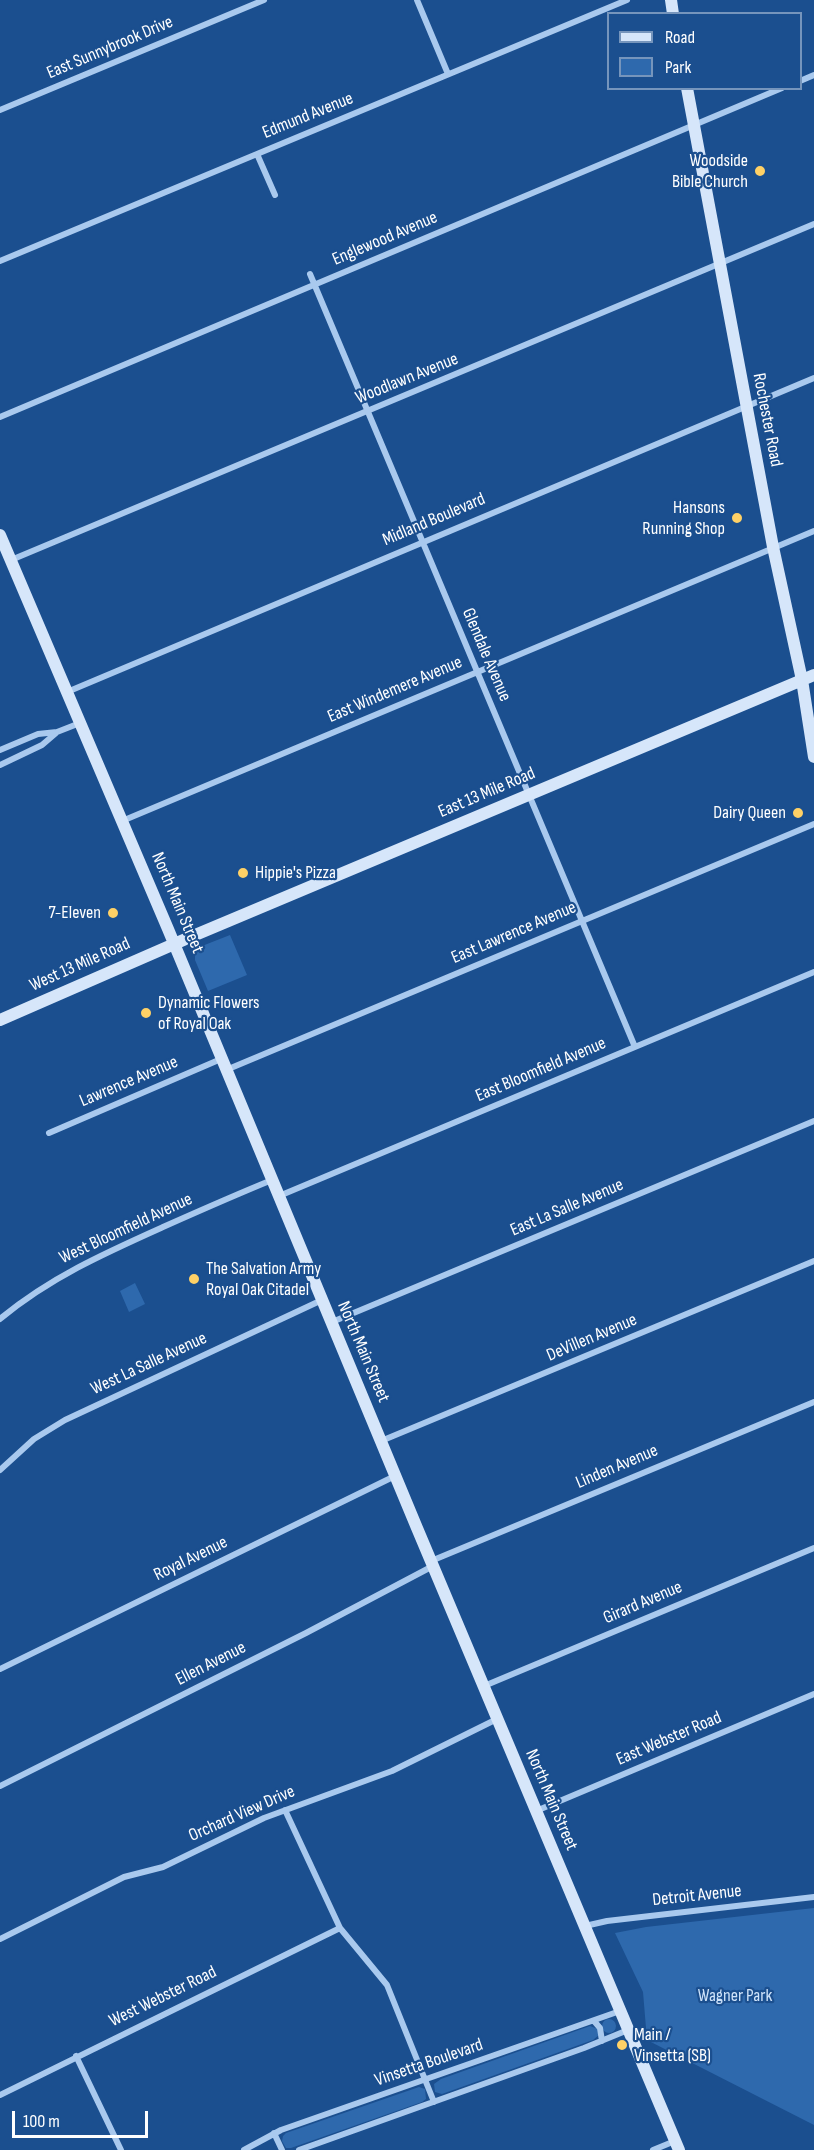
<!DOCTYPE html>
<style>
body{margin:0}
#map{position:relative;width:814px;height:2150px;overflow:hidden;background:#1b4f8f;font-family:"Sofia Sans Condensed",sans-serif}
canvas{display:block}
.legend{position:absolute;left:607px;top:12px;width:195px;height:78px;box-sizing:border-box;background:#1b4f8f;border:2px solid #7695bc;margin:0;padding:8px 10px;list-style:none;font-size:18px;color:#fff}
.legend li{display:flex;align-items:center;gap:12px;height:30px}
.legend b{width:30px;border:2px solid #7695bc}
.scale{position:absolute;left:12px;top:2111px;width:136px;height:27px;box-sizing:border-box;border:3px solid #fff;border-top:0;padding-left:8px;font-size:18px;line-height:21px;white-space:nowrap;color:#fff;-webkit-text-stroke:4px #1b4f8f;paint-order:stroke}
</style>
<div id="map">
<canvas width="814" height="2150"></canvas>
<ul class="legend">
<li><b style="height:8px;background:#d6e6fa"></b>Road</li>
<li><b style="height:16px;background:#2e69ad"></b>Park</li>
</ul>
<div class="scale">100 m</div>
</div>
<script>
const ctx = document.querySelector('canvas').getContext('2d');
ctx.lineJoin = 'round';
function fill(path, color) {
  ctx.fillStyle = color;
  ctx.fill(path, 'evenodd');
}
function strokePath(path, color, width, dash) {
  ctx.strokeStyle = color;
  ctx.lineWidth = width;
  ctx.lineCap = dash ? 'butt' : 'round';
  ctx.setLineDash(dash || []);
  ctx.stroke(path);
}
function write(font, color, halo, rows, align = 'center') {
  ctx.font = font + ' "Sofia Sans Condensed",sans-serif';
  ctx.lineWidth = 4.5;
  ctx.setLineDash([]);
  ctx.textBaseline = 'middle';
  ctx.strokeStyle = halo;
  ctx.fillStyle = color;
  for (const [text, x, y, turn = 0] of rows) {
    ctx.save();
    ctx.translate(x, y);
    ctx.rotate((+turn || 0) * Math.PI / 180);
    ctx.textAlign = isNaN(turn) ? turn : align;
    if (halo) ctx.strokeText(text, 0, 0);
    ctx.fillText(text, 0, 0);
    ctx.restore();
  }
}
fill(new Path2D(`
 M 230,935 L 247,975 L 208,991 L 195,960 L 195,952 L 202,946 Z
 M 135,1283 L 145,1304 L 129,1312 L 120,1291 Z
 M 814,1908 L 814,2125 L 647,2040 L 643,1992 L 615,1933 L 646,1927 Z
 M602 2026a7 7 0 1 1 14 0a7 7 0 1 1-14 0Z
 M 590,2026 L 598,2029 L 599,2035 L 593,2040 L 442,2094 L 435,2092 L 434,2084 L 441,2079 Z
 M 419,2087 L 425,2089 L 426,2099 L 422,2102 L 291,2148 L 286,2148 L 282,2141 L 283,2136 L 286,2133 Z`), '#2e69ad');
strokePath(new Path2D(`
 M 417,0 L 448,74
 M 800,81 L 814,75
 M 0,110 L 264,0
 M 257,154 L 275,195
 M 0,261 L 627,0
 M 310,274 L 635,1047
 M 0,417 L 782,88
 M 11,560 L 814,224
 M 67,692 L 814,378
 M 0,750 L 38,734 L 57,732 L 80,723
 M 0,765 L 42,745 L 56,733
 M 122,821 L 814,531
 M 226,1070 L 814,824
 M 49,1133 L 221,1059
 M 279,1196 L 814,972
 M 0,1319 C 49,1278 105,1253 163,1227 C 199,1211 235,1195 272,1180
 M 332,1322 L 814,1121
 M 381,1441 L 814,1261
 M 0,1470 L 34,1439 L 65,1420 L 322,1300
 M 431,1561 L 814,1402
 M 0,1669 L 395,1476
 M 484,1686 L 814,1548
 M 0,1786 L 306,1633 L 433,1566
 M 285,1810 L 340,1928 L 387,1985 L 434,2102
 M 536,1811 L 814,1694
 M 585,1926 L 607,1921 L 814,1897
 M 0,1939 L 124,1877 L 163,1867 L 264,1818 L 392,1771 L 497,1719
 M 594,2021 L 600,2028 L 602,2041
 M 76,2056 L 121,2150
 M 0,2095 L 340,1928
 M 274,2133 L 282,2150
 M 244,2150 L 281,2130 L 620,2011
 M 299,2150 L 584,2048 L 628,2030
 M 653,2150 L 675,2141`), '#a9c9ee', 6);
strokePath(new Path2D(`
 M 671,0 L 673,14
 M 687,88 L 773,547 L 802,680 L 814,757
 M 0,535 L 168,929 L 417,1528 L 679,2150
 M 0,1020 L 188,938 L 814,675`), '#d6e6fa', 12);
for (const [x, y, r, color] of [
 [760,171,6,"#ffd166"],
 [737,518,6,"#ffd166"],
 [798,813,6,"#ffd166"],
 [243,873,6,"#ffd166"],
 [113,913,6,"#ffd166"],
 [146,1013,6,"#ffd166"],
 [194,1279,6,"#ffd166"],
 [622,2045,6,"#ffd166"]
]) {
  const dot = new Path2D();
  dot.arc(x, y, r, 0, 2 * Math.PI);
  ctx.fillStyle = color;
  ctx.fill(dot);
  strokePath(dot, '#1b4f8f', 2);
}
write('18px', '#fff', '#1b4f8f', [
 ["East Sunnybrook Drive",110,48,-23],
 ["Edmund Avenue",308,116,-22],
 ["Englewood Avenue",385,239,-23],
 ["Woodlawn Avenue",407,379,-22],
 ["Rochester Road",767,420,79],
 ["Midland Boulevard",434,520,-23],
 ["Glendale Avenue",486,655,67],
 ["East Windemere Avenue",395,690,-23],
 ["East 13 Mile Road",487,793,-23],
 ["North Main Street",177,903,67],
 ["East Lawrence Avenue",514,933,-23],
 ["West 13 Mile Road",80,965,-24],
 ["East Bloomfield Avenue",541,1070,-23],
 ["Lawrence Avenue",129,1082,-23],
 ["East La Salle Avenue",567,1208,-23],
 ["West Bloomfield Avenue",126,1229,-25],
 ["DeVillen Avenue",592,1338,-23],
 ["North Main Street",363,1352,67],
 ["West La Salle Avenue",149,1364,-25],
 ["Linden Avenue",617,1467,-23],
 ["Royal Avenue",191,1559,-26],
 ["Girard Avenue",643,1603,-23],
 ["Ellen Avenue",211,1664,-27],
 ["East Webster Road",669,1739,-23],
 ["North Main Street",551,1800,67],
 ["Orchard View Drive",242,1814,-24],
 ["Detroit Avenue",697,1896,-6],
 ["West Webster Road",163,1997,-26],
 ["Vinsetta Boulevard",429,2063,-19]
]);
write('18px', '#fff', '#1b4f8f', [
 ["Woodside",748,161],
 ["Bible Church",748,182],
 ["Hansons",725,508],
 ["Running Shop",725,529],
 ["Dairy Queen",786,813],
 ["Hippie's Pizza",255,873,"left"],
 ["7-Eleven",101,913],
 ["Dynamic Flowers",158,1003,"left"],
 ["of Royal Oak",158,1024,"left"],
 ["The Salvation Army",206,1269,"left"],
 ["Royal Oak Citadel",206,1290,"left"],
 ["Main /",634,2035,"left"],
 ["Vinsetta (SB)",634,2056,"left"]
], 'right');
write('18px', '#cfe3fa', '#1b4f8f', [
 ["Wagner Park",735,1996]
]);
</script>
